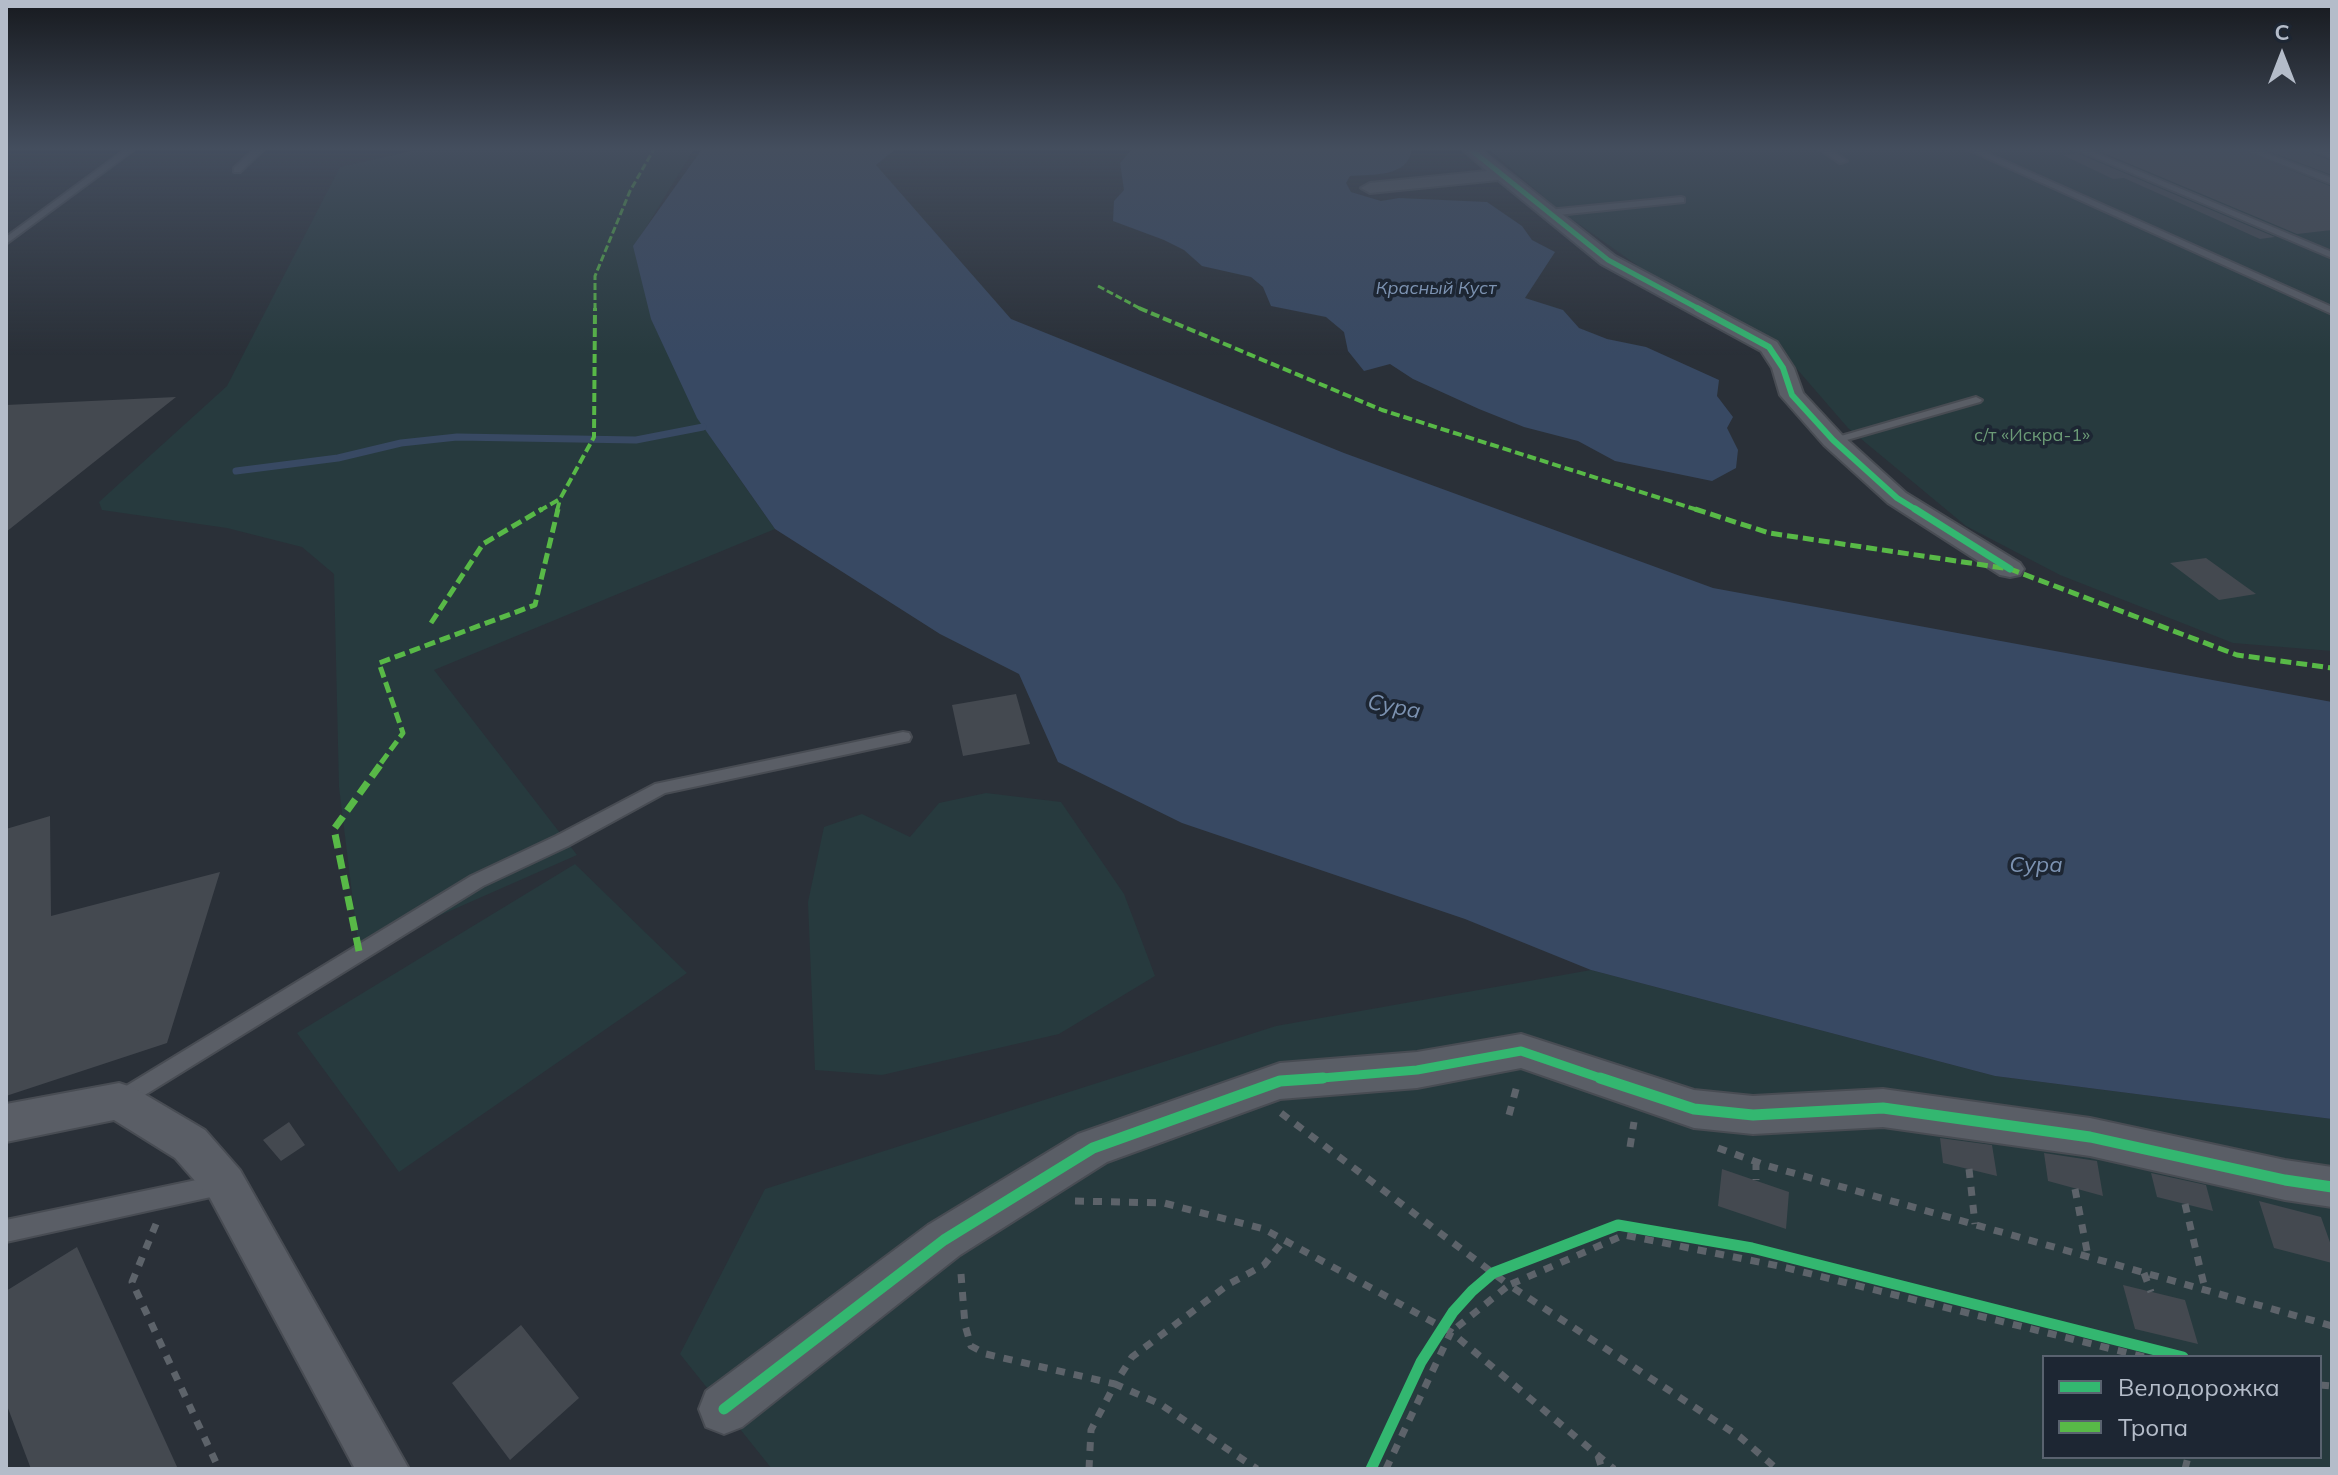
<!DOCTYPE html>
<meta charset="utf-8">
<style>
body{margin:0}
#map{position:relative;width:2338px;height:1475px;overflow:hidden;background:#2a3038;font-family:Mulish,sans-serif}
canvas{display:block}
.frame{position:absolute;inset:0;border:8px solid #b4bcc9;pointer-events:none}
.legend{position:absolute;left:2042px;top:1355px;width:280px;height:104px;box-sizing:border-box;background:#1d2633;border:2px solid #59626f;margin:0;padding:10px 14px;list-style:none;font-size:24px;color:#b4bcc9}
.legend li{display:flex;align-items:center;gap:16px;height:40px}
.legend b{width:40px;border:2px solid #59626f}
.north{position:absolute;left:2242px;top:16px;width:80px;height:80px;-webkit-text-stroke:6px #1d2633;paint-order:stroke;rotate:0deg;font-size:22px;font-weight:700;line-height:32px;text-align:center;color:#b4bcc9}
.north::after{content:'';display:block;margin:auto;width:28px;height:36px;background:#b4bcc9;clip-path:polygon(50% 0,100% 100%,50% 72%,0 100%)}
</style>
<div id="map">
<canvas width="2338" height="1475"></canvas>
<div class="frame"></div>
<ul class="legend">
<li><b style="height:10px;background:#33b770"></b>Велодорожка</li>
<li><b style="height:10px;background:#58b947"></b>Тропа</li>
</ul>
<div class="north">С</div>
</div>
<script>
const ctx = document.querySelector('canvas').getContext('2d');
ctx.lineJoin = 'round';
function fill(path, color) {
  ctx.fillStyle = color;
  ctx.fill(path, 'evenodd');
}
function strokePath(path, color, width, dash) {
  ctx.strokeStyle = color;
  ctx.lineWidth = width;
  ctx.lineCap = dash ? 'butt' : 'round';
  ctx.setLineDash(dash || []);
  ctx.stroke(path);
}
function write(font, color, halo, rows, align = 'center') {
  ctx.font = font + ' Mulish,sans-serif';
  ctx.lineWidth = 7;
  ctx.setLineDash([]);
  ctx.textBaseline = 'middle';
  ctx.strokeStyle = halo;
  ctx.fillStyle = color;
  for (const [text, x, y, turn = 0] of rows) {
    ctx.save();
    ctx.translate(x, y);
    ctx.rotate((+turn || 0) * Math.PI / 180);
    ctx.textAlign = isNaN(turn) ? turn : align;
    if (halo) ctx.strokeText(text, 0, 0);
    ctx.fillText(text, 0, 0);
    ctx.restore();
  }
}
fill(new Path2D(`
 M 420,149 L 694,149 L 634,247 L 720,451 L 775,529 L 434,670 L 577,855 L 359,951 L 339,787 L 334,574 L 302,547 L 227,528 L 102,510 L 99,502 L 227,386 L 340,167 Z
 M 1488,149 L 2332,149 L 2332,651 L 2233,643 L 2060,575 L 1966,526 L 1848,428 L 1777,346 L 1672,290 L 1559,210 Z
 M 986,793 L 1061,802 L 1124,894 L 1155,976 L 1059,1034 L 882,1075 L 815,1070 L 808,902 L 824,827 L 862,814 L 910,837 L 939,803 Z
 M 575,864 L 687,973 L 399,1172 L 297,1033 Z
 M 1591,970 L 1995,1076 L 2332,1119 L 2332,1469 L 772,1469 L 680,1354 L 765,1189 L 1276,1026 ZM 2044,1357 L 2320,1357 L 2320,1457 L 2044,1457 Z`), '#273a3e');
fill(new Path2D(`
 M 702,149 L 896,149 L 876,165 L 1011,319 L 1344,453 L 1713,588 L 2332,702 L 2332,1119 L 1995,1076 L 1591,970 L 1465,919 L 1182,823 L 1058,762 L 1019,674 L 940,634 L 775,529 L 697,418 L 651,319 L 633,246 Z
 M 1132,149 L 1412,149 C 1408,178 1372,174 1350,176 L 1346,183 L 1351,192 L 1381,201 L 1399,198 L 1487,202 L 1522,226 L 1532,240 L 1555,252 L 1525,298 L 1563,310 L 1579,328 L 1607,339 L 1646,347 L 1719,380 L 1717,396 L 1733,417 L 1727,428 L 1738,450 L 1736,468 L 1712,481 L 1615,461 L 1578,441 L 1524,427 L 1479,409 L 1413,379 L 1390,364 L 1364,371 L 1348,351 L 1344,332 L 1326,317 L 1271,306 L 1263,287 L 1251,277 L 1202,266 L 1184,250 L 1164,240 L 1113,221 L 1114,201 L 1124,190 L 1120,163 Z`), '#384963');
strokePath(new Path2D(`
 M 236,471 L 338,458 L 401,443 L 457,437 L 636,440 L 703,427`), '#384963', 7);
fill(new Path2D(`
 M 2119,149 L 2240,149 L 2332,187 L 2332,230 L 2297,234 L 2099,151 Z
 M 2263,149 L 2310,149 L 2313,154 L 2332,161 L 2332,175 Z
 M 2077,153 L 2275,237 L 2260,239 L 2124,178 L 2113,179 L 2063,155 Z
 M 176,397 L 6,532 L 6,405 Z
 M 2206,558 L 2256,594 L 2219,600 L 2170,563 Z
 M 1016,694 L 1030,744 L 963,756 L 952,705 Z
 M 50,816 L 51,916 L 220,872 L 167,1043 L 6,1096 L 6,829 Z
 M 289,1122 L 305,1145 L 281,1161 L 263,1140 Z
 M 1940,1138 L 1992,1145 L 1997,1176 L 1943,1163 Z
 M 2044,1153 L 2097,1161 L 2103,1196 L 2048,1181 Z
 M 1722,1169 L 1789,1192 L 1786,1229 L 1718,1206 Z
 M 2151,1173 L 2206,1185 L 2213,1211 L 2157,1197 Z
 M 2259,1201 L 2321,1217 L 2332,1248 L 2332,1263 L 2274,1248 Z
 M 77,1247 L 178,1469 L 31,1469 L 6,1403 L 6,1291 Z
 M 2123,1285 L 2185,1300 L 2198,1344 L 2135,1329 Z
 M 521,1325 L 579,1398 L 510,1460 L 452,1383 Z`), '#444950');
const lane = new Path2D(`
 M 126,149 L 135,149 L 6,244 L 6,237 Z
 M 255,149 L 264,149 L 240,172 L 234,172 L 234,168 Z
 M 1819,149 L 1829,149 L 1847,161 L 1840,163 Z
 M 1967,149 L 1978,149 L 2332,307 L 2332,314 Z
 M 2075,149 L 2086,149 L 2332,252 L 2332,258 Z
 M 2243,149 L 2255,149 L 2332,178 L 2332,184 Z
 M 2313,149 L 2332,152 L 2332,158 L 2314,151 Z
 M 1681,197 L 1684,198 L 1684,202 L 1548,216 L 1543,213 L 1548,210 Z
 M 1976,397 L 1982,400 L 1980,402 L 1833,444 L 1827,440 Z
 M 903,732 L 909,733 L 911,737 L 909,741 L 665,793 L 568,846 L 483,886 L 127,1106 L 120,1109 L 113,1106 L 110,1100 L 113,1094 L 471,876 L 556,836 L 655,784 Z
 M 220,1175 L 228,1178 L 231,1185 L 228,1192 L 220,1195 L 6,1242 L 6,1220 Z`);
const street = new Path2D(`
 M 1462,149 L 1480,149 L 1615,256 L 1777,342 L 1794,368 L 1803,393 L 1842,435 L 1906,493 L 2020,563 L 2024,569 L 2020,575 L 2010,577 L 2000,575 L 1888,503 L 1824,445 L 1780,395 L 1772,368 L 1761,351 L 1601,264 L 1498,180 L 1370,193 L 1361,188 L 1370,183 L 1487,171 Z
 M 1521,1034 L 1694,1090 L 1753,1096 L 1883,1089 L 2090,1118 L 2285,1160 L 2332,1167 L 2332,1207 L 2285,1200 L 2090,1156 L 1883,1127 L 1753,1134 L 1694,1128 L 1521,1068 L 1417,1088 L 1280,1099 L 1107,1162 L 960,1255 L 742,1427 L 724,1434 L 706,1427 L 699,1409 L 706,1391 L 928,1225 L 1078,1134 L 1280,1063 L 1417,1052 Z
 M 119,1083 L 134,1088 L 205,1130 L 240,1170 L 409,1469 L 355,1469 L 210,1198 L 175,1158 L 114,1120 L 6,1142 L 6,1104 Z`);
strokePath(lane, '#484c53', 4);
strokePath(street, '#484c53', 4);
strokePath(new Path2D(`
 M 1281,1113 L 1509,1285 L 1624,1235 L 1779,1266 L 2144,1357
 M 1509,1115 L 1518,1082
 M 1630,1147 L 1634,1122
 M 1718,1148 L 1765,1165 L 2332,1326
 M 1756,1161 L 1756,1180
 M 1969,1169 L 1975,1224
 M 2075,1189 L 2088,1256
 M 1075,1201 L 1164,1203 L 1264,1229 L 1451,1332 L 1509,1285 L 1740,1437 L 1777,1469
 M 2185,1204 L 2205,1289
 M 156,1224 L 132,1282 L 219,1469
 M 2144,1273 L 2151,1292
 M 961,1274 L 965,1325 L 971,1346 L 986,1354 L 1115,1384 L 1132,1357 L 1229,1284 L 1264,1265 L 1284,1240
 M 2320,1385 L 2332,1386
 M 1598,1456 L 1602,1469
 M 1089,1469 L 1091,1430 L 1115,1384 L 1160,1404 L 1257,1469
 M 1386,1469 L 1451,1332 L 1614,1469
 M 2185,1469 L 2188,1457`), '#5d636a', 7, [9, 9]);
fill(lane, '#5a5e66');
fill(street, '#5a5e66');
strokePath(new Path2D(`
 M 1098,286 L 1143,310
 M 595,310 L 595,276 L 630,191 L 654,149`), '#58b947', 3, [7, 3]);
strokePath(new Path2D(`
 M 1139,308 L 1382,410 L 1701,511
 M 539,511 L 560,499 L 594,437 L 595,308
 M 557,511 L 560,499`), '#58b947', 4, [9, 4]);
strokePath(new Path2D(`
 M 1695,509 L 1769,533 L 2010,569 L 2237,655 L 2332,668
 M 431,623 L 483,544 L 542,509
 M 381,763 L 403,733 L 379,663 L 535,605 L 558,509`), '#58b947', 5, [11, 5]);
strokePath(new Path2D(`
 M 359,951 L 334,829 L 383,761`), '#58b947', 7, [14, 7]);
strokePath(new Path2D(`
 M 1470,149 L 1608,260 L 1701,310`), '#33b770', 5);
strokePath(new Path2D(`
 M 1697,308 L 1769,347 L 1783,368 L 1792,395 L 1833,440 L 1897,498 L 1918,511`), '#33b770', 6);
strokePath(new Path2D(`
 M 1915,509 L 2010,569`), '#33b770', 7);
strokePath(new Path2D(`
 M 1298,1080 L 1417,1070 L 1521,1051 L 1606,1080`), '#33b770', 9);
strokePath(new Path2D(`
 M 1600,1078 L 1694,1109 L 1753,1115 L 1883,1108 L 2090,1137 L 2285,1180 L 2332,1187
 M 724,1409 L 944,1240 L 1093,1148 L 1280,1081 L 1323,1078
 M 1371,1469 L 1421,1362 L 1453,1312 L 1472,1291 L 1493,1273 L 1618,1225 L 1752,1248 L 2183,1357`), '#33b770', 11);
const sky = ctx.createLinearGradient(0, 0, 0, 355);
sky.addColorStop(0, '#171a1f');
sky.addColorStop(0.42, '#444e5e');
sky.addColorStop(1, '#444e5e00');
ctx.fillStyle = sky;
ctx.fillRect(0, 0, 2338, 355);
write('italic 18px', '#7c92b1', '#1d2633', [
 ["Красный Куст",1436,289]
]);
write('18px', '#6b9a76', '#1d2633', [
 ["с/т «Искра-1»",2032,436]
]);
write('italic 22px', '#7c92b1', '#1d2633', [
 ["Сура",1394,707,11],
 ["Сура",2036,865]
]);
</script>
